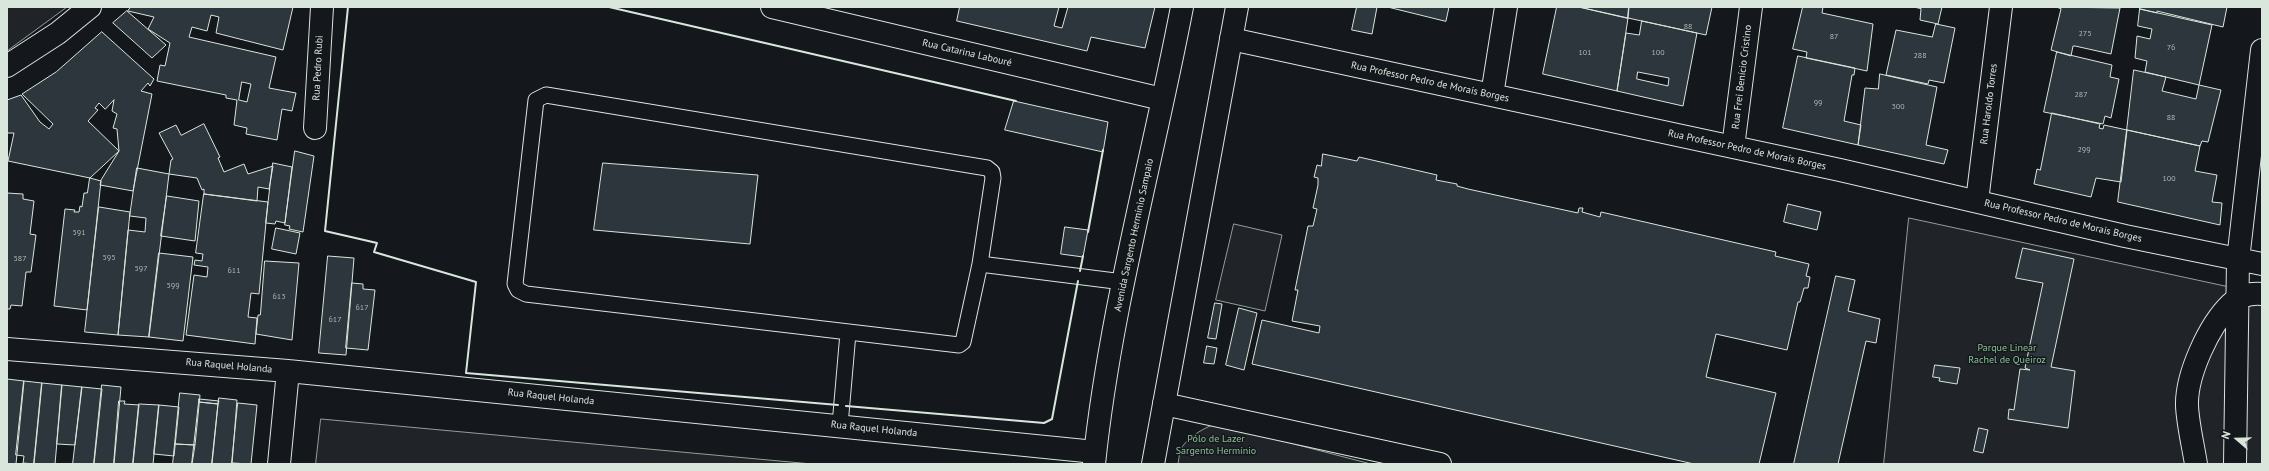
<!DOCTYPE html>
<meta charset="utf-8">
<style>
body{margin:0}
#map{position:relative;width:2269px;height:471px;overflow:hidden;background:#14181c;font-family:"PT Sans",sans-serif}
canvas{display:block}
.frame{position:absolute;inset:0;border:8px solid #d8e6dc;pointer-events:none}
.north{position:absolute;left:2217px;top:419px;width:40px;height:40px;-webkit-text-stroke:3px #14181c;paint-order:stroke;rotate:290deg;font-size:11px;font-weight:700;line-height:16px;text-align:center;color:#d8e6dc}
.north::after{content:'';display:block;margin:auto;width:14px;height:18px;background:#d8e6dc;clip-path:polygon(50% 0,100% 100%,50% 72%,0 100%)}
</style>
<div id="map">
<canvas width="2269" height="471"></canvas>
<div class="frame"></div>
<div class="north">N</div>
</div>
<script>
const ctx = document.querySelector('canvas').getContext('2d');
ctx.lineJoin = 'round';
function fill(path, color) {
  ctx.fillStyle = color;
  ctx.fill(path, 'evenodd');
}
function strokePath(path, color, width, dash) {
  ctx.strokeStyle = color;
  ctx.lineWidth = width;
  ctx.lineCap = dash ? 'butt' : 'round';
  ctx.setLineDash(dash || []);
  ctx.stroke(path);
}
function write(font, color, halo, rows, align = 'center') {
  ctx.font = font + ' "PT Sans",sans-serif';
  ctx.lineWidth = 3;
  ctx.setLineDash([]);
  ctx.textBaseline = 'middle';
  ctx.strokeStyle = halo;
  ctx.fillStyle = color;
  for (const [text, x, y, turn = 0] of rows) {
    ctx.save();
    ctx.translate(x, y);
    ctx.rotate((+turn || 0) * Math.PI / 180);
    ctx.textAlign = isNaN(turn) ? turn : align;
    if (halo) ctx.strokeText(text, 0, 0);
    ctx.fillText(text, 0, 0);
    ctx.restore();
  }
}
const green = new Path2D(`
 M 7,7 L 67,7 L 7,51 Z
 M 1909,218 L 2262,294 L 2262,464 L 1884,464 Z
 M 1234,224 L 1282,235 L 1265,311 L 1216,300 Z
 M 321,419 L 812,464 L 316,464 Z
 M 1217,424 L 1371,464 L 1178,464 C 1179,460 1179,455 1180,451 C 1184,440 1205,426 1217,424 Z`);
fill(green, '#202428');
strokePath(green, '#939e99', 1);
const building = new Path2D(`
 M 131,7 L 293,7 L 283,50 L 216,33 L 219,17 L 211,15 L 207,31 L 192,27 L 189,37 L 276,57 L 269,88 L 296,93 L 292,111 L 282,109 L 277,140 L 246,134 L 247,128 L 234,125 L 237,100 L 226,98 L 226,95 L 157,81 L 160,65 L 165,66 L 170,43 L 148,29 L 154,17 L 128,11 ZM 242,82 L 251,84 L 247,102 L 239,100 Z
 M 960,7 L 1059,7 L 1054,26 L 1062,28 L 1068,7 L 1155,7 L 1145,48 L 1091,37 L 1087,51 L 957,21 Z
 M 1357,7 L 1377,7 L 1372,34 L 1352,30 Z
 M 1388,7 L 1449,7 L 1446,21 Z
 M 1557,7 L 1579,7 L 1628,18 L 1617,91 L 1543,74 Z
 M 1579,7 L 1629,7 L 1628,18 Z
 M 1629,7 L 1712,7 L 1706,35 L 1628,18 Z
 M 1803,7 L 1823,7 L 1822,13 L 1873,24 L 1867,71 L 1806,58 L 1807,52 L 1793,49 Z
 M 1914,7 L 1942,7 L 1938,24 L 1920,20 L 1921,9 Z
 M 2056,7 L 2120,8 L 2111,54 L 2075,46 L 2073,46 L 2071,56 L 2051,50 L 2061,9 Z
 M 2140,7 L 2227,7 L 2223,27 L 2157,11 L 2157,13 L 2140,9 Z
 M 2140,9 L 2212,25 L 2199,85 L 2145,72 L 2147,61 L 2135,58 L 2137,36 L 2150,39 L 2152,29 L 2138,26 Z
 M 127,11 L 166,45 L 152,58 L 113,23 Z
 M 1642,21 L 1697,33 L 1683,106 L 1617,91 L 1626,33 L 1639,35 ZM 1638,72 L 1669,78 L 1668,86 L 1637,79 Z
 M 1936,24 L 1955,28 L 1944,83 L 1929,80 L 1928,84 L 1886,75 L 1896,30 L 1932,37 Z
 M 102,32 L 154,79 L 150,86 L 148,83 L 141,91 L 152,94 L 133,191 L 100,185 L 101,180 L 119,151 L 90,178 L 8,161 L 14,133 L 7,133 L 7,100 L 21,95 L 40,122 L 49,129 L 53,124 L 22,94 L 56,72 ZM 114,100 L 112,111 L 117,114 L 113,128 L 117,129 L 119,151 L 88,121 L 98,110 L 95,108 L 99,103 L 105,109 Z
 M 2057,52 L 2112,65 L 2110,77 L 2119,79 L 2111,118 L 2105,116 L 2103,124 L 2044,112 Z
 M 1798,56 L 1855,68 L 1854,75 L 1852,75 L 1844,121 L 1861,125 L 1858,145 L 1783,128 Z
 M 2134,70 L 2166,77 L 2162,91 L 2196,99 L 2199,85 L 2221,90 L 2208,142 L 2202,141 L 2200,146 L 2127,130 Z
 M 1880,74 L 1937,87 L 1926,145 L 1948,150 L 1944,164 L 1858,145 L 1865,88 L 1878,89 Z
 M 1014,101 L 1108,122 L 1103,152 L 1005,130 Z
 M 2052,113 L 2100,124 L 2099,128 L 2103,129 L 2104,125 L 2127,130 L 2121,182 L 2096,178 L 2091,197 L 2034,184 L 2037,169 L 2040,170 Z
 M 204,124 L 220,157 L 218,158 L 224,172 L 244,164 L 248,174 L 273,166 L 269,189 L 258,187 L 257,201 L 204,194 L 204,189 L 202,190 L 197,178 L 169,174 L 171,160 L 173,159 L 159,133 L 176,125 L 181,135 Z
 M 2127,130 L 2200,146 L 2195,171 L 2217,175 L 2212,202 L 2222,203 L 2220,225 L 2118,202 Z
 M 295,151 L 314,156 L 303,232 L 289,229 L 290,226 L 285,225 Z
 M 1323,154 L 1357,161 L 1359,157 L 1437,175 L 1436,180 L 1457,184 L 1457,186 L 1468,189 L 1578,213 L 1579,208 L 1583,208 L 1582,212 L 1600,217 L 1601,212 L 1776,252 L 1775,256 L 1809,264 L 1806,276 L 1810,277 L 1808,288 L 1804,288 L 1800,302 L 1798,302 L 1787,350 L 1716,334 L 1706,377 L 1776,393 L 1759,464 L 1694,464 L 1252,364 L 1262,320 L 1319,333 L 1320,326 L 1292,321 L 1298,290 L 1295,290 L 1308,226 L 1313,226 L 1317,209 L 1313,208 L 1318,185 L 1318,178 L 1314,177 L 1317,165 L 1321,166 Z
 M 273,163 L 292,167 L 285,223 L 276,221 L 275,224 L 266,223 Z
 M 603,163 L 758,175 L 750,244 L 594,230 Z
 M 137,168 L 169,174 L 149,337 L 118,335 L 128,230 L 145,232 L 146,218 L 130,216 Z
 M 90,178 L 101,181 L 87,310 L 54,306 L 65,209 L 75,210 L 74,212 L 79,212 L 80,206 L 82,207 L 84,193 L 87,193 Z
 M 7,193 L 23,194 L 23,199 L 34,201 L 30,234 L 36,235 L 31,272 L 26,272 L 22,306 L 11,305 L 10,309 L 7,309 Z
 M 204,194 L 268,202 L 259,294 L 251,293 L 248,317 L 257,318 L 255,344 L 186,335 L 194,275 L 207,277 L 208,267 L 194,265 L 195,260 L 202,261 L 203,254 L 196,253 Z
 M 167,196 L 199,201 L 195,241 L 161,236 Z
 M 1788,204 L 1821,212 L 1817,230 L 1784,222 Z
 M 99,207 L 130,212 L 118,335 L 85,332 Z
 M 1065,227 L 1088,230 L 1083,257 L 1061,254 Z
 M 276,228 L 300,233 L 296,254 L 272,249 Z
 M 2023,248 L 2074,259 L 2051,367 L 2075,371 L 2068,428 L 2008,419 L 2009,409 L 2014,410 L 2020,369 L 2030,370 L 2025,368 L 2043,283 L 2016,278 Z
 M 159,253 L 193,257 L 183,341 L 149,337 Z
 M 328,256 L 354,258 L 346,355 L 319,353 Z
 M 265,261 L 299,263 L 292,340 L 256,334 L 258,315 L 260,315 Z
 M 1836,276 L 1855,280 L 1848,311 L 1880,319 L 1876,343 L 1866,341 L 1838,464 L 1794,464 Z
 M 352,283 L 363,284 L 363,289 L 375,290 L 368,350 L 346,348 Z
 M 1215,303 L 1222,304 L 1216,339 L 1208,338 Z
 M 1239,308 L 1257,313 L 1244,370 L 1226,365 Z
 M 1207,346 L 1217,348 L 1214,364 L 1204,363 Z
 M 1935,365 L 1960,368 L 1957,384 L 1939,381 L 1940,378 L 1933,377 Z
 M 7,379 L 24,381 L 16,464 L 7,464 Z
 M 24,381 L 42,383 L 34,464 L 23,463 L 24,456 L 16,455 Z
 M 42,383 L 62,385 L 55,464 L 34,464 Z
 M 62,385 L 82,387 L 75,445 L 57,444 Z
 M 102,385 L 121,387 L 114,464 L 94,464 Z
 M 82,387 L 102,389 L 94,464 L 73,464 Z
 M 180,393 L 200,395 L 195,445 L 175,444 Z
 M 219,398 L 237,400 L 232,464 L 212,464 Z
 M 199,399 L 219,401 L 218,404 L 199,402 Z
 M 119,401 L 125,401 L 124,404 L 139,405 L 133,464 L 114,464 Z
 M 199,402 L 218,404 L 212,464 L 192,464 Z
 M 238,403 L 257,405 L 251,464 L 232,463 Z
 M 139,404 L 159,405 L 153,464 L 133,464 Z
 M 159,405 L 179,407 L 174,456 L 154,454 Z
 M 1979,428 L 1988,430 L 1983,453 L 1974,451 Z
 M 175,444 L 195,445 L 192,464 L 173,464 Z`);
fill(building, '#2c363c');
strokePath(building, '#d8e6dc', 1);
const lane = new Path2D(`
 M 546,95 L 987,168 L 992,172 L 993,178 L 980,264 L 963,342 L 959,345 L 526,294 L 518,290 L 515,284 L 536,100 Z
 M 980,264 L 1123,282
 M 840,425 L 848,333`);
const street = new Path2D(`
 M 772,7 L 1162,99
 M 1231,39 L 1840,170 L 2125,236 L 2262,264
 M 7,66 L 58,33 L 90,7
 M 1492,95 L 1506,7
 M 315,128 L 322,7
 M 1733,147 L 1751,7
 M 1977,201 L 2001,7
 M 7,349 L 288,371 L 1095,452
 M 1164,404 L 1440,464
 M 279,464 L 288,371
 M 2196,464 C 2193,445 2188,425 2187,406 C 2186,375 2209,325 2231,304 C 2240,295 2251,293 2262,294
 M 2235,464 L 2238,260 L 2262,50`);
const primary = new Path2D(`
 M 1094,464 C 1110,309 1153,159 1182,7
 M 1153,464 L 1237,7`);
strokePath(lane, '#d8e6dc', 17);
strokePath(street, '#d8e6dc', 24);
strokePath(primary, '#d8e6dc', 24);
strokePath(lane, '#14181c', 15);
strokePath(street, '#14181c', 22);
strokePath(primary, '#14181c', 22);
strokePath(new Path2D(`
 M 348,7 L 325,231 L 377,243 L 374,252 L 476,282 L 466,373 L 838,405
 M 609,7 L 1016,101
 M 1088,232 L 1103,150
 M 1080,271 L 1083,256
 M 846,406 L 1044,423 L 1052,419 L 1078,281`), '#d8e6dc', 2);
write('8px', '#adbab4', null, [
 ["88",1688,27],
 ["275",2085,34],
 ["87",1834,37],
 ["76",2171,48],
 ["101",1585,53],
 ["100",1658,53],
 ["288",1920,56],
 ["287",2081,95],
 ["99",1818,103],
 ["300",1898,107],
 ["88",2171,118],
 ["299",2084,150],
 ["100",2169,179],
 ["591",79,233],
 ["595",109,258],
 ["587",20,259],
 ["597",141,269],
 ["611",234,271],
 ["599",173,286],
 ["613",279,297],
 ["617",362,308],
 ["617",335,320]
]);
write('10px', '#d8e6dc', '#14181c', [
 ["Rua Catarina Labouré",967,53,13],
 ["Rua Pedro Rubi",318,68,-87],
 ["Rua Frei Benício Cristino",1742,77,-83],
 ["Rua Professor Pedro de Morais Borges",1430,82,12],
 ["Rua Haroldo Torres",1989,104,-83],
 ["Rua Professor Pedro de Morais Borges",1747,150,12],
 ["Rua Professor Pedro de Morais Borges",2063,221,13],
 ["Avenida Sargento Hermínio Sampaio",1134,235,-78],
 ["Rua Raquel Holanda",229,366,5],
 ["Rua Raquel Holanda",551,397,6],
 ["Rua Raquel Holanda",874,429,6]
]);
write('10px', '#8ac095', '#14181c', [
 ["Parque Linear",2007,348],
 ["Rachel de Queiroz",2007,360],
 ["Pólo de Lazer",1216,439],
 ["Sargento Hermínio",1216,451]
]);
</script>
